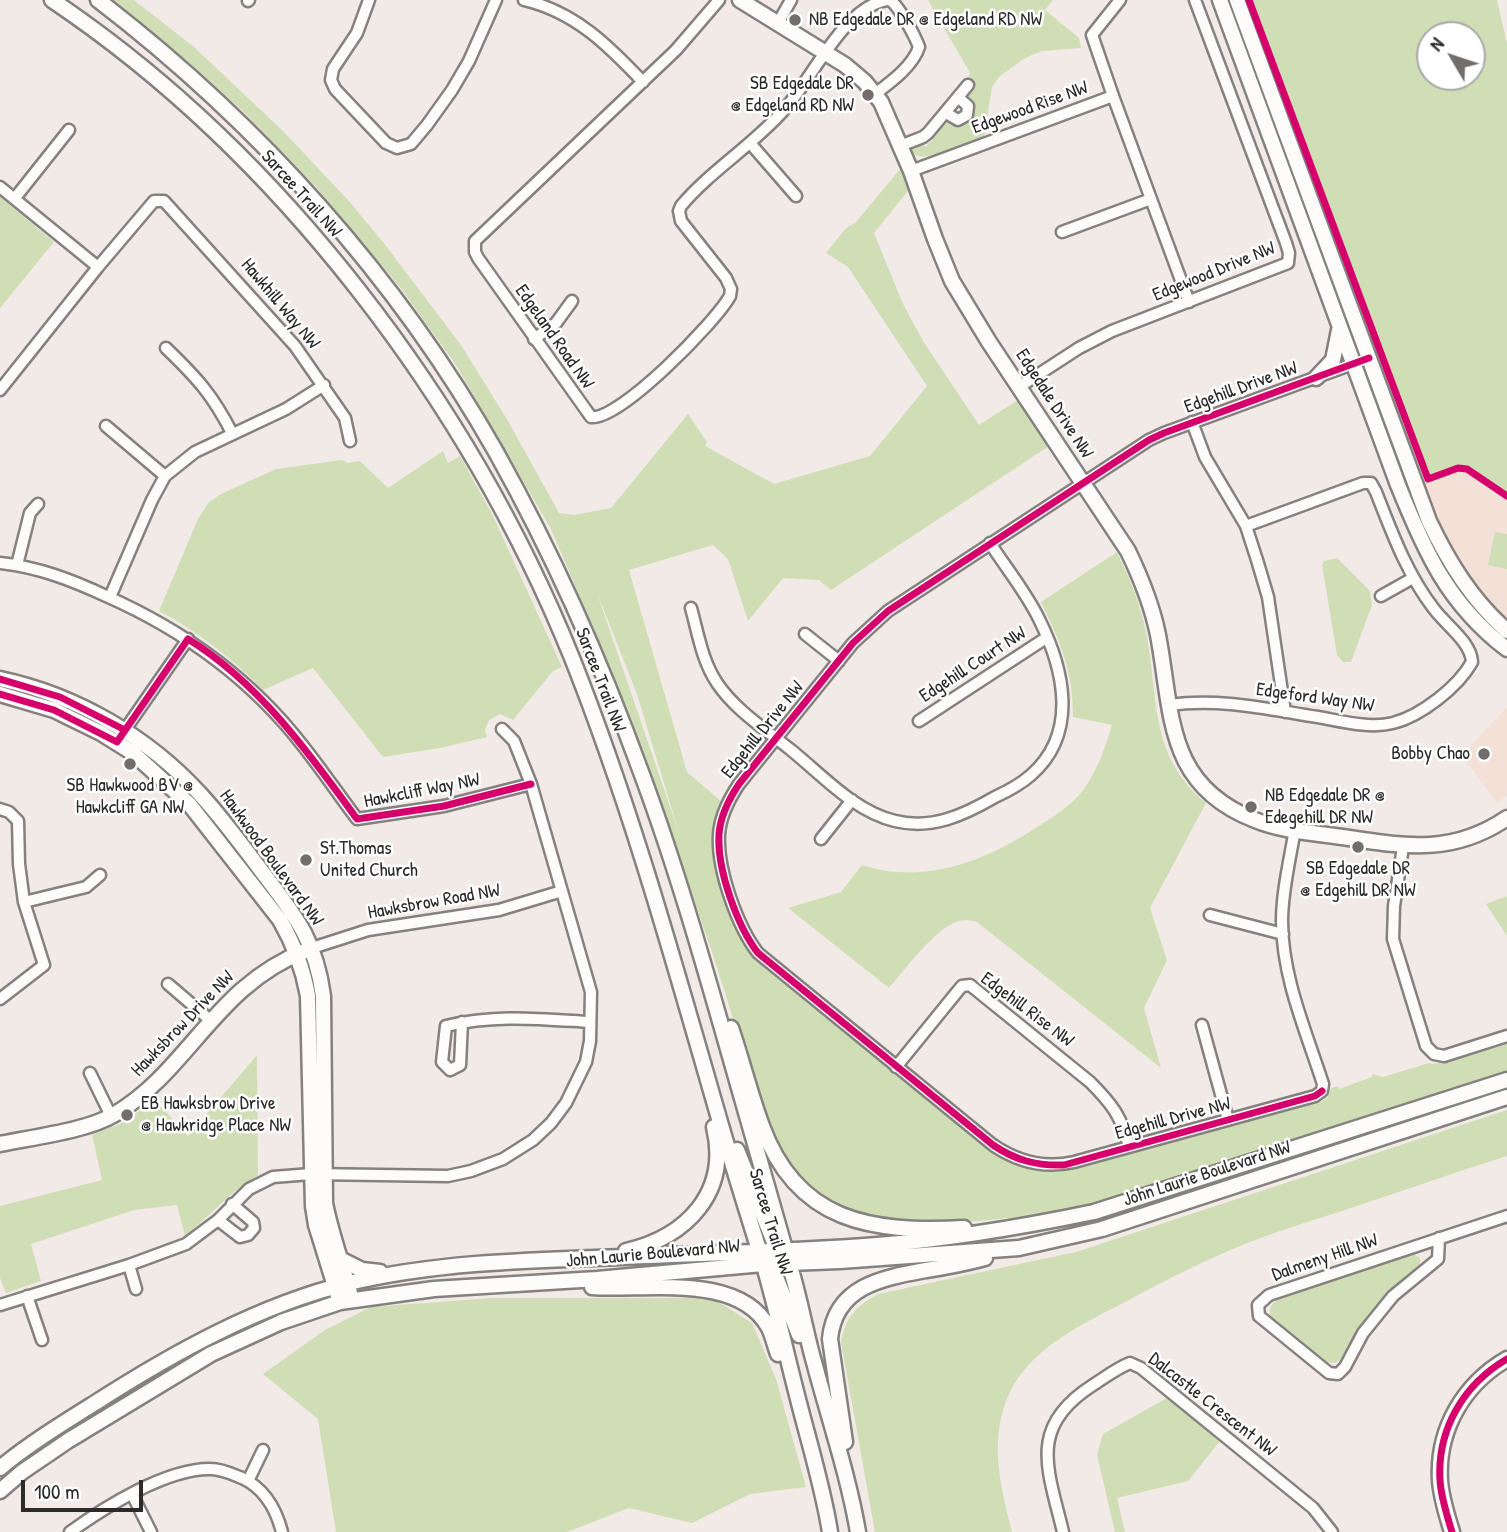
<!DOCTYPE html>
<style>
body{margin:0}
#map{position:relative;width:1507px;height:1532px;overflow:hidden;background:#f2eae6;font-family:"Patrick Hand",sans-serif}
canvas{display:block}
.north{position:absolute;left:1416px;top:21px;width:70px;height:70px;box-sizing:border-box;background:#fff;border:2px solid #aaa;border-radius:50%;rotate:309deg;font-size:19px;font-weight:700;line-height:28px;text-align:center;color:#2b2b2b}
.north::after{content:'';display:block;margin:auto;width:24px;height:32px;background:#716e6c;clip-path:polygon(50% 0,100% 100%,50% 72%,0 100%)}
.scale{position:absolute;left:21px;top:1480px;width:122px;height:32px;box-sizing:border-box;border:4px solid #2b2b2b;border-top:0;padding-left:9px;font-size:21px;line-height:24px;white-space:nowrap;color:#2b2b2b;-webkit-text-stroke:5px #fff;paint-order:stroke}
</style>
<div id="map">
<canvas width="1507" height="1532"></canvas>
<div class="north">N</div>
<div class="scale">100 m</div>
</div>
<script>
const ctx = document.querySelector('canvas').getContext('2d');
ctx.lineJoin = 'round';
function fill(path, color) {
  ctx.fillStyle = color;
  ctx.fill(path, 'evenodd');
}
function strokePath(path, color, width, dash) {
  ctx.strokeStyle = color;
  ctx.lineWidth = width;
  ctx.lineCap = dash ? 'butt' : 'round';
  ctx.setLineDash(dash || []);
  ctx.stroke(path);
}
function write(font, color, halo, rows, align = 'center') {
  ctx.font = font + ' "Patrick Hand",sans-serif';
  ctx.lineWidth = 5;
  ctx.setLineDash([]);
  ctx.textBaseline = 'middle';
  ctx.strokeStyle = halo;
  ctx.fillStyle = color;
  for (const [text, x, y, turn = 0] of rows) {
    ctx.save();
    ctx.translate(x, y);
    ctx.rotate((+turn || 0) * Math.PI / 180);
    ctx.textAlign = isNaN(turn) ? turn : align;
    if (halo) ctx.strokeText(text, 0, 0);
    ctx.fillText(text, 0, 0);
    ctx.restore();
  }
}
fill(new Path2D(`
 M 1466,470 L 1507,499 L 1507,618 L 1494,606 L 1464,570 L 1448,543 L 1423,485 Z
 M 1507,707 L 1507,796 L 1497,803 L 1462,755 Z`), '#f3e0d7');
fill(new Path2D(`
 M 113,0 L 134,0 L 194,47 L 282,130 L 348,200 L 383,242 L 461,345 L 508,421 L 559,513 L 574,515 L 611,508 L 688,414 L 707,442 L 705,446 L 774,484 L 870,456 L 927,386 L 848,267 L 826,253 L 845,229 L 856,222 L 901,168 L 908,191 L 874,233 L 903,304 L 923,341 L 979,425 L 1018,400 L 1049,446 L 831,590 L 819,580 L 783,578 L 748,621 L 728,559 L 713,545 L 629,570 L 687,772 L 721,801 C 702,852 725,928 762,966 L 995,1154 C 1020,1169 1043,1172 1071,1170 L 1320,1102 L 1327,1098 L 1331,1088 L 1338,1086 L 1339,1089 L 1372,1077 L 1372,1074 L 1383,1077 L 1429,1063 L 1433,1064 L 1444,1062 L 1507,1042 L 1507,1072 L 1166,1185 L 1066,1212 L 980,1221 L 907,1224 L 863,1218 L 864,1215 L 861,1213 L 860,1217 L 825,1203 L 785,1164 L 763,1113 L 713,955 L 632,720 L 551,529 L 456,365 L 400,287 L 317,188 L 246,114 L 192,65 ZM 599,598 L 637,694 L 679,833 L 599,599 Z
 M 928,0 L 1053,0 L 1045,10 L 1079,38 L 1081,48 L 1042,51 L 1032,55 L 1022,60 L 999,77 L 992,87 L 984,137 C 965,144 922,167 910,151 L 912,146 L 921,143 L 926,147 L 947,121 C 955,121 962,127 969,118 L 966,97 L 974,86 L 968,78 L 970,73 Z
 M 1246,0 L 1497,0 L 1507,44 L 1507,499 L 1466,470 L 1423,485 L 1366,324 ZM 1430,35 L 1472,35 L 1472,77 L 1430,77 Z
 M 0,197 L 54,242 L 0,308 Z
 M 443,451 L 448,463 L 460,456 L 493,516 L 562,667 L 553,671 L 513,720 L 500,714 L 489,720 L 485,730 L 487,737 L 440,748 L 383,757 L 313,668 L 263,690 C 231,658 199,632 159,611 L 198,519 L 209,502 L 223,493 L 276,469 L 342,460 L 348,463 L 360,461 L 388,488 Z
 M 1495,532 L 1507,534 L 1507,569 L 1488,565 Z
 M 1117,552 C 1131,580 1143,611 1148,643 C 1158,705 1152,759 1206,803 L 1150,908 L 1167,960 L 1144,1008 L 1161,1068 L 977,922 C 973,921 970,920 966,920 C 941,919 905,970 889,988 L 788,908 L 841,892 L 862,865 C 923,885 983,862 1034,829 C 1052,818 1071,806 1084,789 C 1098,769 1105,748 1112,725 L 1073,717 C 1073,670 1061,644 1041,602 Z
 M 1337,558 L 1370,591 L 1372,605 L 1351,662 L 1343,662 L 1337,655 L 1322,565 L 1324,561 Z
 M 1507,896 L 1507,936 L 1486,904 Z
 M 257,1055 L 258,1175 C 230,1191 210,1216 185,1236 L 177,1205 L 134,1210 L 31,1244 L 41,1281 L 6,1293 L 0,1278 L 0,1206 L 102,1180 L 92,1134 L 120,1124 L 155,1100 L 188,1136 Z
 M 1507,1110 L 1507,1156 C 1453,1173 1399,1192 1345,1210 C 1314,1220 1281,1230 1250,1242 C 1207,1259 1166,1280 1125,1302 C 1083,1324 1032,1347 1010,1392 C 988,1439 1000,1484 1012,1532 L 875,1532 L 841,1342 C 845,1318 857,1305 878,1294 L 1076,1252 Z
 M 1413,1254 L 1420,1258 L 1420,1265 C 1387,1292 1362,1320 1342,1358 L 1335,1363 L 1324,1362 L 1271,1317 C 1267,1306 1275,1301 1283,1296 Z
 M 492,1298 L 690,1298 L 717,1301 L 752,1323 L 776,1379 L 806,1487 L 750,1494 L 692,1523 L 629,1508 L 567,1532 L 336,1532 L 318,1419 L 263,1374 L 325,1330 L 371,1307 Z
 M 1167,1398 L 1220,1441 L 1188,1481 L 1117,1498 L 1125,1532 L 1115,1532 L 1097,1455 L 1103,1434 Z`), '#d0deb6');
const street = new Path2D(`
 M 369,0 L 357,33 L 333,69 L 331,80 L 335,89 L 386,143 L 397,148 L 411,144 L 427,125 L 452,90 L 469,61 L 496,0
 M 524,0 C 575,12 608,45 643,82
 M 719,0 L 676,50 L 475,241 L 475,252 L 478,258 L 591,417 C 619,421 715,323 730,296 L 731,289 L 726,278 L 681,221 L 679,211 L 681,206 C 709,172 753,145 783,111 C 812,80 843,7 887,0
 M 248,1 L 249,0
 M 778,23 L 791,0
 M 875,94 C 891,82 913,66 919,47 C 915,36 899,6 890,0
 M 1113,96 L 1092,35 L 1120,0
 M 946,113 L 958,120 L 967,115 L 968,106 L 959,98
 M 750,143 L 796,196
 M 900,146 L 923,137 L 928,133 L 968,85
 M 911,171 L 1113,96 L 1189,302
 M 0,187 L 98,267
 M 15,198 L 69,130
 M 1062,232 L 1151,199
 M 534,339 L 556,323 L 572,301
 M 166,348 C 197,378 212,394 232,433
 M 1019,387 L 1079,348 L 1112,331 L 1288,263 L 1289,253 L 1286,243 L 1195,0
 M 0,390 L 98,267 L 154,201 L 164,201 L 295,346 L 345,418 L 350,441
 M 1192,422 L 1205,457 L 1246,526 L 1257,560 L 1268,597 L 1285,712
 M 106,426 L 165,476
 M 0,563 C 38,567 72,580 106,596 C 183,630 252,680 303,746 C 322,770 339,795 357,819 L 444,806 L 531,784
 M 17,565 L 30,513 L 38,504
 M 1381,596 L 1413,578
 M 110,597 L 152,500 L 165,476 L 195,452 L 286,409 L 324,385
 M 691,608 C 698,633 702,661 717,683 C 735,710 765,729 791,750 C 822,775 855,812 895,821 C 932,830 964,815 995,797 C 1008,791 1021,784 1031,775 C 1079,733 1064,669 1039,619 C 1026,592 1006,568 990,543
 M 805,634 L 839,661
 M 1169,705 C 1221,698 1266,709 1318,717 C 1341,721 1369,729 1393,723 C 1421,716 1458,687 1472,662 C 1471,642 1446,625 1434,609 C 1407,574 1392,533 1376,492 L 1371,483 L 1363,483 L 1246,526
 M 919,721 L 1046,638
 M 122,734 L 188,639
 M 0,809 L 9,812 L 18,821 L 19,864 L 24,902 L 44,965 L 0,999
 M 1295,829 C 1290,859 1282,891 1282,921 C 1282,977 1306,1031 1323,1084 L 1322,1091 L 1315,1096 L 1074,1162 C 1044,1169 1018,1162 993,1145 L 758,953 C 737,926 717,869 719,835 C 720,816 729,799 739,784 L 853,643 L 888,611 L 1149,440 L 1164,433 L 1369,358
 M 821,839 L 852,800
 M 1403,847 L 1394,906 L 1393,939 L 1426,1046 L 1434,1054 L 1444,1056 L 1507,1036
 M 24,902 L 86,887 L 100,875
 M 1210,915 L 1283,934
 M 312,948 L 368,930 L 499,910 L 562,891
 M 168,984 L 210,1020
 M 462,1022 L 460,1065 L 450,1070 L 442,1062 L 446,1026 C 495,1014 540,1019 590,1022
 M 1202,1025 L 1228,1120
 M 896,1067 L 957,992 L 962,986 L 970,985 L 1090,1082 C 1112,1104 1122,1117 1129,1147
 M 90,1073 L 111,1116
 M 218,1220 L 240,1237 L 248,1235 L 254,1228 L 253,1222 L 232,1204
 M 1439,1238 L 1438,1259 L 1393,1296 L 1363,1333 L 1345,1367 L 1338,1374 L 1329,1373 L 1259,1316 L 1258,1305 L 1269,1295 L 1507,1216
 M 129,1265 L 136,1289
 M 27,1296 L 42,1340
 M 0,1305 L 129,1265 L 186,1244 L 218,1220 L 249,1189 L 273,1177 L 311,1174 L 448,1176 L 471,1171 L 503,1159 L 533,1140 L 551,1123 L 566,1103 L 586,1062 L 590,1041 L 591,992 L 531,784 L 514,741 L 502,729
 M 248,1481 L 263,1450
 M 132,1494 L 151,1532
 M 70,1532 C 105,1507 167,1468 211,1469 C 222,1469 232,1474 242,1478 C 264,1488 276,1509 282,1532
 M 1063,1532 C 1048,1469 1027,1427 1093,1385 C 1104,1378 1117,1368 1130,1363 L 1141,1368 L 1313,1508 L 1332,1532`);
const secondary = new Path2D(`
 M 52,0 C 281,154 469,403 572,658 C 632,809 675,966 720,1122 C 734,1170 749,1218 764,1266 C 777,1311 787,1357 799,1403 C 810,1446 823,1488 830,1532
 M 98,0 C 257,122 397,277 496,452 C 553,554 601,662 641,772 C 683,885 714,1001 747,1116 C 762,1170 778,1223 793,1277 C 801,1305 806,1334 814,1362 C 829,1419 848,1474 858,1532
 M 740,0 L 845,65 L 865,82 L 881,102 L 911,171 L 935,239 L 952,281 L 989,342 L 1128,551 C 1141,578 1152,605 1158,635 C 1173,714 1165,785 1255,820 C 1284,832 1318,833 1349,838 C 1408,847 1454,854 1507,818
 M 1220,0 L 1398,485 C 1425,552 1448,604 1507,649
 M 1237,0 L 1429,521 C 1449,563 1472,600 1507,631
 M 1316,378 L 1333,360 L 1339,330
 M 0,679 C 76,695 148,737 200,794 C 221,817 239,841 257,865 C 292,912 315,936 323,996 L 325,1203 C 331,1234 342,1263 350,1293
 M 0,694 L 54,710 L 101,733 L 133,753 L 190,805 L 280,920 C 294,944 303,968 308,996 L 313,1206 L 316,1225 L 338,1296
 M 731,1028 C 742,1060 750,1094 762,1126 C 797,1222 871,1233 964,1228
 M 0,1144 C 33,1137 87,1131 115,1114 C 190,1069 215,986 305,951
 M 737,1150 L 779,1255
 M 626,1251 C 686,1237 730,1193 714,1127
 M 768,1257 L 799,1335
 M 342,1260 L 362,1270 L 380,1272
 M 592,1287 C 645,1291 739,1272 769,1328 C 773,1336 775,1346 778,1354
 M 845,1442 L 830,1339 C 835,1286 882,1278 926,1270 C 946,1267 966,1263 985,1258
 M 0,1468 C 29,1444 63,1423 95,1403 C 173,1353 259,1305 349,1283 C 446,1260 549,1260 647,1256 C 724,1253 801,1251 877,1245 C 950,1239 1022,1227 1094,1212 L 1507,1080
 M 0,1491 L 22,1472 L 69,1440 L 211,1354 L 281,1322 L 340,1302 L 434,1289 L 597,1279 L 763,1264 L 840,1261 L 1019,1248 L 1102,1229 L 1507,1097
 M 1452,1532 C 1447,1515 1441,1498 1440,1480 C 1437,1429 1464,1384 1507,1359`);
strokePath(street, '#85817f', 15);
strokePath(secondary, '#85817f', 19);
strokePath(street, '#fdfcfb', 10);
strokePath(secondary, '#fdfcfb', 14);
strokePath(new Path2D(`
 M 1249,0 L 1428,479 L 1458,468 L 1467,469 L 1507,496
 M 0,679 L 60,697 L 125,730
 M 0,694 L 54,710 L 117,742 L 188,639 C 259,683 309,753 357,819 L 444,806 L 531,784
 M 1322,1091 L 1315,1096 L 1064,1165 C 1036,1166 1015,1160 993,1145 L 758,953 C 737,926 717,869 719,835 C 720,816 729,799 739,784 L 853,643 L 888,611 L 1149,440 L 1164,433 L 1369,358
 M 1452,1532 C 1447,1515 1441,1498 1440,1480 C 1437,1429 1464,1384 1507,1359`), '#d6006c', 7);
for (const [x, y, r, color] of [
 [795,20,7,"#716e6c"],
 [868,95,7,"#716e6c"],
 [1484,754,7,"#716e6c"],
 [130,764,7,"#716e6c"],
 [1251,807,7,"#716e6c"],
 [1358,847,7,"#716e6c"],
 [306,860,7,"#716e6c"],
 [127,1115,7,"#716e6c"]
]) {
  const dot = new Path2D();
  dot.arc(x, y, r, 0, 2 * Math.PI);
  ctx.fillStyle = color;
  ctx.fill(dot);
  strokePath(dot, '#fff', 2.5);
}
write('19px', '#2b2b2b', '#fff', [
 ["NB Edgedale DR @ Edgeland RD NW",809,20],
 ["SB Edgedale DR",854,84,"right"],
 ["@ Edgeland RD NW",854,106,"right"],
 ["Bobby Chao",1470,754,"right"],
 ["SB Hawkwood BV @",130,786,"center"],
 ["Hawkcliff GA NW",130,808,"center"],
 ["NB Edgedale DR @",1265,796],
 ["Edegehill DR NW",1265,818],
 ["St.Thomas",320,849],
 ["United Church",320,871],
 ["SB Edgedale DR",1358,869,"center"],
 ["@ Edgehill DR NW",1358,891,"center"],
 ["EB Hawksbrow Drive",141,1104],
 ["@ Hawkridge Place NW",141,1126]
], 'left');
write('19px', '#2b2b2b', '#fff', [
 ["Edgewood Rise NW",1030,108,-20],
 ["Sarcee Trail NW",301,194,48],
 ["Edgewood Drive NW",1214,272,-22],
 ["Hawkhill Way NW",280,304,50],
 ["Edgeland Road NW",554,337,55],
 ["Edgehill Drive NW",1241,388,-20],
 ["Edgedale Drive NW",1054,404,57],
 ["Edgehill Court NW",973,665,-33],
 ["Sarcee Trail NW",600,680,69],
 ["Edgeford Way NW",1315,698,8],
 ["Edgehill Drive NW",763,730,-51],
 ["Hawkcliff Way NW",422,791,-11],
 ["Hawkwood Boulevard NW",271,858,54],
 ["Hawksbrow Road NW",434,902,-10],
 ["Edgehill Rise NW",1027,1010,37],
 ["Hawksbrow Drive NW",183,1024,-46],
 ["Edgehill Drive NW",1173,1119,-15],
 ["John Laurie Boulevard NW",1207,1174,-18],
 ["Sarcee Trail NW",770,1222,73],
 ["John Laurie Boulevard NW",653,1254,-5],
 ["Dalmeny Hill NW",1325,1258,-19],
 ["Dalcastle Crescent NW",1212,1405,38]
]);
</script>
